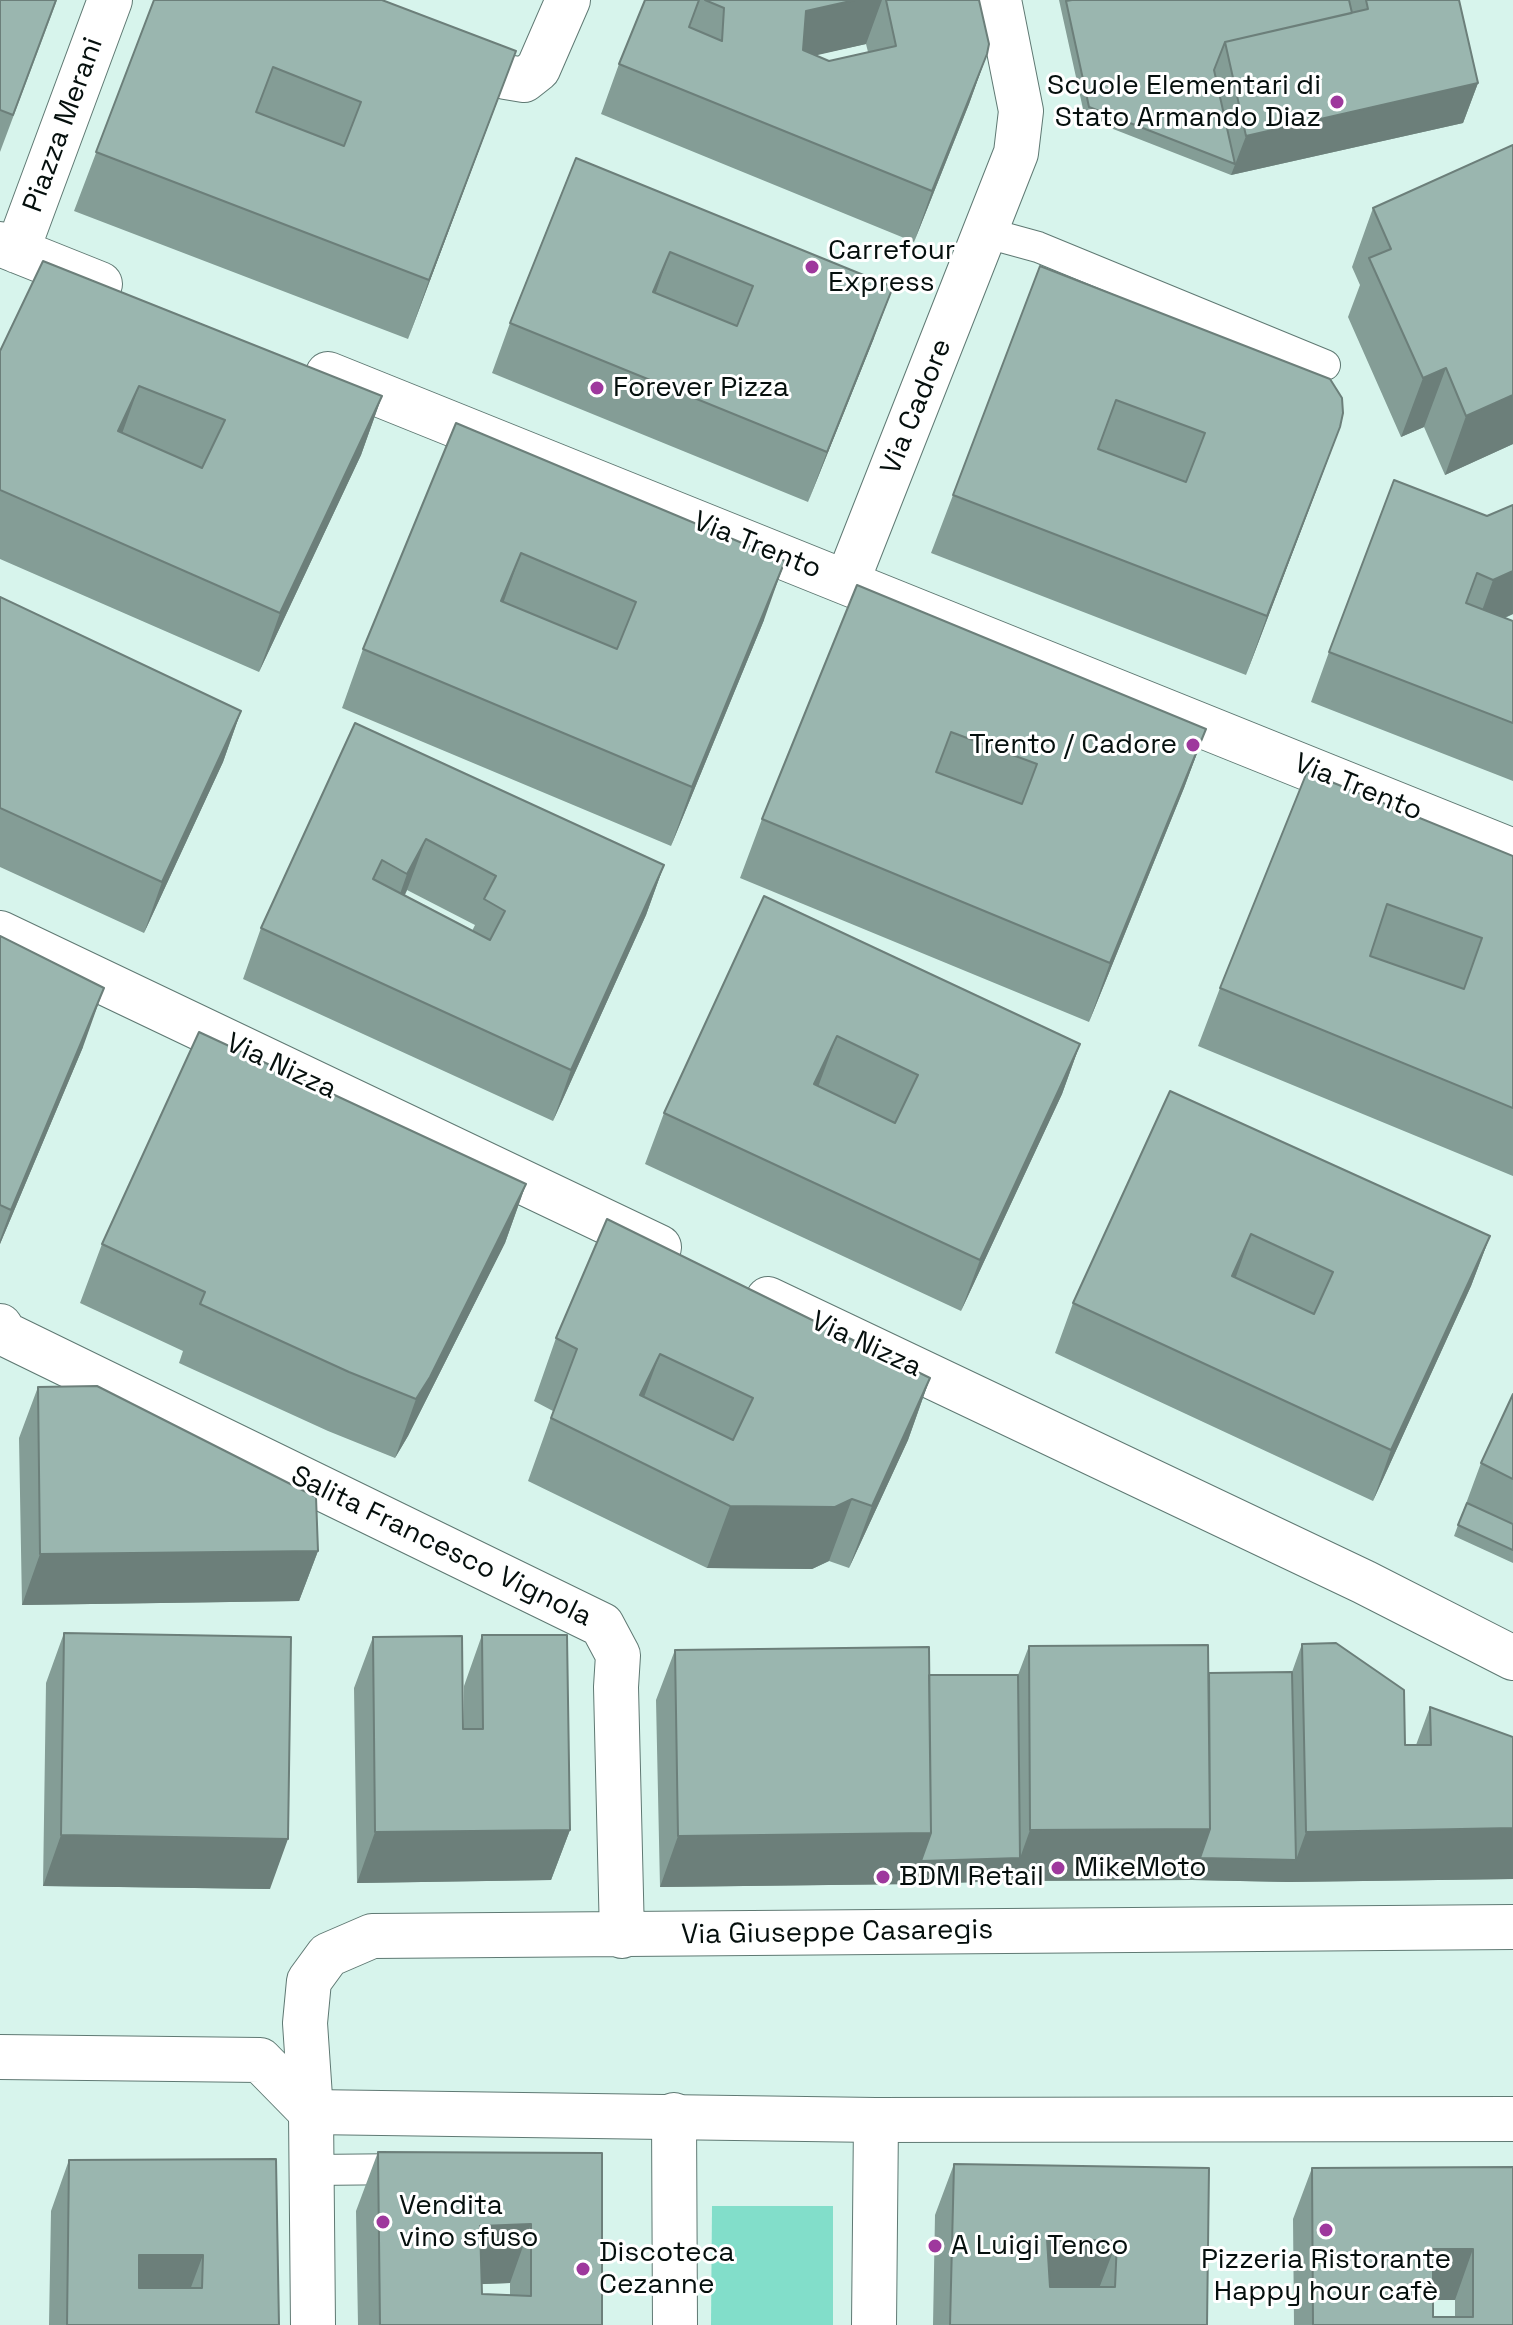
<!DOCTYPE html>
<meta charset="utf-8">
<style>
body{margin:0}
canvas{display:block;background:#d7f4ec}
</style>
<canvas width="1513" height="2325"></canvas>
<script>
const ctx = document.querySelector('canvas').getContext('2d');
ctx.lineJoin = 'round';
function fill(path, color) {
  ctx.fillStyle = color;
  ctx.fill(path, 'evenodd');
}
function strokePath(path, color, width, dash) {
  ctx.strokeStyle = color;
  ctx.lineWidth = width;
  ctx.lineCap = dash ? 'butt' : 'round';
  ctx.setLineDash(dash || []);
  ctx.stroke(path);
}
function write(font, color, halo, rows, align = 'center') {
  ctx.font = font + ' "Space Grotesk",sans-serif';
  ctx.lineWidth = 6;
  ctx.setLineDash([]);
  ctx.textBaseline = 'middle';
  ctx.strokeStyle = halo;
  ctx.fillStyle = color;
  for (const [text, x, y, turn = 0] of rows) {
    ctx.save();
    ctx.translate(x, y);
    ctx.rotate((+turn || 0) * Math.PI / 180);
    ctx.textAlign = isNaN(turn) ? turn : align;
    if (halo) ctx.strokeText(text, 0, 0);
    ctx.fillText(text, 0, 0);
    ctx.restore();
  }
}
fill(new Path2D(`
 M 712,2206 L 833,2206 L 833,2325 L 711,2325 Z`), '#82deca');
const lane = new Path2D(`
 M 987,233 L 1038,247 L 1325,365
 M 312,2170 L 410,2169`);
const street = new Path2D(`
 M 452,54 L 506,77 L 524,80 L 538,69 L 568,0
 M 0,244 L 100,284
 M 17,251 L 110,0
 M 328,374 L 1513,851
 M 847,582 L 1016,153 L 1021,111 L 999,0
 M 0,1326 L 5,1334 L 602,1625 L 618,1655 L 616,1687 L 622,1936
 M 674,2115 L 675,2325
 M 313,2325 L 311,2112 L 305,2023 L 309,1981 L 328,1955 L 372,1936 L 1513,1927
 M 874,2325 L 876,2120`);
const secondary = new Path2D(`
 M 0,933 L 659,1247
 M 768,1299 L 1364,1582 L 1513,1658
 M 0,2057 L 260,2060 L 311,2112 L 876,2120 L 1513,2119`);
strokePath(lane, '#5f7973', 32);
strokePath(street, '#5f7973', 46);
strokePath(secondary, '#5f7973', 46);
strokePath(lane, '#fff', 30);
strokePath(street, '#fff', 44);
strokePath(secondary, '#fff', 44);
fill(new Path2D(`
 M 0,0 L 57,0 L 0,152 Z
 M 154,0 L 516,51 L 408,339 L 74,211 Z
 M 645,0 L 979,0 L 987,54 L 969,104 L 914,242 L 601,114 L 619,64 ZM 866,44 L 868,52 L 829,61 L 815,55 Z
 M 1059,0 L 1459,0 L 1478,83 L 1463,123 L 1231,175 L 1085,118 Z
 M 576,158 L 874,338 L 808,502 L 492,373 L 510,323 Z
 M 1373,208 L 1513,444 L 1445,475 L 1424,427 L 1401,437 L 1348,317 L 1360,285 L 1352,267 Z
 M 1040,266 L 1340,427 L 1246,675 L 931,553 Z
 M 0,351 L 382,396 L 361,455 L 259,672 L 0,559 Z
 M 456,423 L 764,620 L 671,846 L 342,708 L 363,649 Z
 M 1513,505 L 1513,614 L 1505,618 L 1513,621 L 1513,781 L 1311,702 L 1329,652 L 1487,516 Z
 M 857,585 L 1206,729 L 1184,788 L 1089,1022 L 740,878 L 762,819 Z
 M 0,597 L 241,711 L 223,762 L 144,933 L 0,867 Z
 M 355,723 L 664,865 L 646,915 L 553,1121 L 243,979 L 261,928 ZM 407,890 L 475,925 L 472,931 L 405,895 Z
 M 1307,772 L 1513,856 L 1513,1176 L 1198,1046 L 1220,988 Z
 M 764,896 L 1080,1044 L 1062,1094 L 961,1311 L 645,1164 L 664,1113 Z
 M 0,936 L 83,1047 L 0,1244 Z
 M 1170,1091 L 1490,1236 L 1471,1286 L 1373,1501 L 1055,1353 L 1073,1303 Z
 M 526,1184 L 505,1243 L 408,1436 L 395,1458 L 328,1431 L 179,1363 L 183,1351 L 80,1303 L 102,1244 Z
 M 556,1338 L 930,1378 L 908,1440 L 849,1568 L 829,1561 L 812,1569 L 707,1568 L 528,1481 L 553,1411 L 534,1401 Z
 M 38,1387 L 318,1551 L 299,1601 L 22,1605 L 19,1438 Z
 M 1513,1394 L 1513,1563 L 1454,1536 L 1481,1463 Z
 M 64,1633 L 270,1889 L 43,1886 L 46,1683 Z
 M 482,1635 L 570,1830 L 551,1880 L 357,1883 L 354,1688 L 373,1637 L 463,1729 L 464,1729 L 464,1686 Z
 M 1302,1644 L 1405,1745 L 1416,1745 L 1430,1707 L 1513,1737 L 1513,1879 L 1288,1882 L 1192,1880 L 1012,1881 L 913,1884 L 660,1887 L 656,1700 L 675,1650 L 929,1675 L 1018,1675 L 1029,1646 L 1209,1673 L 1292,1672 Z
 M 378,2152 L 602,2153 L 602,2325 L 358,2325 L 356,2211 ZM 510,2283 L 510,2295 L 482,2294 L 482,2284 Z
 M 276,2159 L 279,2325 L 49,2325 L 51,2211 L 69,2160 Z
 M 954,2164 L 1209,2168 L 1207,2325 L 933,2325 L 935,2215 Z
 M 1513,2167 L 1513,2325 L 1294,2325 L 1293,2219 L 1312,2168 ZM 1433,2300 L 1455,2300 L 1455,2317 L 1433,2317 Z`), '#849d96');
fill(new Path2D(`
 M 855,0 L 882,0 L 866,44 L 787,62 L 806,11 Z
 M 516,51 L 494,110 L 408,339 L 429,280 Z
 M 987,54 L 969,104 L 914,242 L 932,191 Z
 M 1478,83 L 1463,123 L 1231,175 L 1246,136 Z
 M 670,252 L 652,303 L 653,292 Z
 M 893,287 L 874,338 L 808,502 L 827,452 Z
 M 1446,368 L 1424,427 L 1401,437 L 1423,378 Z
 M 139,386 L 118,445 L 118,431 Z
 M 1513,395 L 1513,444 L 1445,475 L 1466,416 Z
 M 382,396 L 361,455 L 259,672 L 280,613 Z
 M 1340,427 L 1318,486 L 1246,675 L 1267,616 Z
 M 521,553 L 500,612 L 501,601 Z
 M 785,561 L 764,620 L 671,846 L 692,787 Z
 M 1513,571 L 1513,614 L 1475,630 L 1493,580 Z
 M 241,711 L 223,762 L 144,933 L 162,882 Z
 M 1206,729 L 1184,788 L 1089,1022 L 1110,963 Z
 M 426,839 L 407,890 L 389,925 L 407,874 Z
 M 664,865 L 646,915 L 553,1121 L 571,1070 Z
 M 104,988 L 83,1047 L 0,1244 L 0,1240 L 11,1210 Z
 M 837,1036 L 818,1087 L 814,1084 Z
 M 1080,1044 L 1062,1094 L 961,1311 L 980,1260 Z
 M 526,1184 L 505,1243 L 408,1436 L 395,1458 L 416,1399 Z
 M 1251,1234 L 1233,1285 L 1232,1276 Z
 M 1490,1236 L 1471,1286 L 1373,1501 L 1391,1450 Z
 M 660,1354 L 637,1416 L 640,1395 Z
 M 930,1378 L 908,1440 L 849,1568 L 872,1506 Z
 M 852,1499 L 829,1561 L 812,1569 L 707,1568 L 730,1506 Z
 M 318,1551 L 299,1601 L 22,1605 L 40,1554 Z
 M 1513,1828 L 1513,1879 L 1288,1882 L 1192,1880 L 1012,1881 L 913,1884 L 660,1887 L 678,1836 L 931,1833 L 1020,1858 L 1030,1830 L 1210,1829 L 1296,1860 L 1306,1832 Z
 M 570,1830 L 551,1880 L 357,1883 L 375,1832 Z
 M 61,1835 L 288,1839 L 270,1889 L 43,1886 Z
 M 531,2224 L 510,2283 L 459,2285 L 480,2226 Z
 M 1047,2239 L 1117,2241 L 1098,2291 L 1028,2290 Z
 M 1433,2249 L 1473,2249 L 1455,2300 L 1414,2300 Z
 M 139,2255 L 203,2255 L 184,2306 L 121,2306 Z`), '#6c7f7a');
const building = new Path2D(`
 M 0,0 L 56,0 L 13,115 L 0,110 Z
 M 154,0 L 382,0 L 516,51 L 429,280 L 96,152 ZM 273,67 L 361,102 L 344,146 L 256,112 Z
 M 645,0 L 699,0 L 689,27 L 722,41 L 724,8 L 705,0 L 855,0 L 806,11 L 803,50 L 829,61 L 896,46 L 886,0 L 979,0 L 989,44 L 987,54 L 932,191 L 619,64 Z
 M 1072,0 L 1349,0 L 1352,13 L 1225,42 L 1214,70 L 1235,164 L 1089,107 L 1066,1 Z
 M 1366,0 L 1459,0 L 1478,83 L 1246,136 L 1225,42 L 1368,9 Z
 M 1513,145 L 1513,395 L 1466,416 L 1446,368 L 1423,378 L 1369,258 L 1391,249 L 1373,208 Z
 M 576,158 L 893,287 L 827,452 L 510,323 ZM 670,252 L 753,286 L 737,326 L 653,292 Z
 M 43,261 L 382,396 L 280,613 L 0,490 L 0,351 ZM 139,386 L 225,420 L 202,468 L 118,431 Z
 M 1040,266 L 1330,379 L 1342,398 L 1343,413 L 1340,427 L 1267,616 L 953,495 ZM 1116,400 L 1205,433 L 1186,482 L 1098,449 Z
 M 456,423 L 785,561 L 692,787 L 363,649 ZM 521,553 L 636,602 L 617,649 L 501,601 Z
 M 1394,480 L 1487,516 L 1513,505 L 1513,571 L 1493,580 L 1477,573 L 1466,603 L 1513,621 L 1513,723 L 1329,652 Z
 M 857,585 L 1206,729 L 1110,963 L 762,819 ZM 951,732 L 1037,764 L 1022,804 L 936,772 Z
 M 0,597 L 241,711 L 162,882 L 0,808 Z
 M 355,723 L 664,865 L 571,1070 L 261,928 ZM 426,839 L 496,876 L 484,899 L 505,911 L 490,940 L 373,879 L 382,860 L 407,874 Z
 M 1307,772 L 1513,856 L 1513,1108 L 1220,988 ZM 1387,904 L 1482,938 L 1464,989 L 1370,956 Z
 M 764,896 L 1080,1044 L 980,1260 L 664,1113 ZM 837,1036 L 918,1075 L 895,1123 L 814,1084 Z
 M 0,936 L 104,988 L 11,1210 L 0,1205 Z
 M 199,1032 L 526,1184 L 430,1377 L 416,1399 L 349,1372 L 200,1304 L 205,1292 L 102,1244 Z
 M 1170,1091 L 1490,1236 L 1391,1450 L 1073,1303 ZM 1251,1234 L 1333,1272 L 1314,1314 L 1232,1276 Z
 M 607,1219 L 930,1378 L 872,1506 L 852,1499 L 835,1507 L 730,1506 L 551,1418 L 577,1349 L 556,1338 ZM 660,1354 L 753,1398 L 733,1440 L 640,1395 Z
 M 97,1386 L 316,1497 L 318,1551 L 40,1554 L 38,1387 Z
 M 1513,1394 L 1513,1479 L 1481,1463 Z
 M 1467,1503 L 1513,1524 L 1513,1550 L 1458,1525 Z
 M 64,1633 L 291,1637 L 288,1839 L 61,1835 Z
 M 482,1635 L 567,1635 L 570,1830 L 375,1832 L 373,1637 L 462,1636 L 463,1729 L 483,1729 Z
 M 1336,1643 L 1404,1690 L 1405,1745 L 1431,1745 L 1430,1707 L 1513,1737 L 1513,1828 L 1306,1832 L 1302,1644 Z
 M 1208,1645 L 1210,1829 L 1030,1830 L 1029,1646 Z
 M 929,1647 L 931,1833 L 678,1836 L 675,1650 Z
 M 1292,1672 L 1296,1860 L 1200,1858 L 1210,1829 L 1209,1673 Z
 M 929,1675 L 1018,1675 L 1020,1858 L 921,1861 L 931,1833 Z
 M 378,2152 L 602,2153 L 602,2325 L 380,2325 ZM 531,2224 L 531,2296 L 482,2294 L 480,2226 Z
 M 276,2159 L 279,2325 L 67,2325 L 69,2160 ZM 139,2255 L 203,2255 L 202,2288 L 139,2288 Z
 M 954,2164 L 1209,2168 L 1207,2325 L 950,2325 ZM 1047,2239 L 1117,2241 L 1115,2287 L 1050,2287 Z
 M 1513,2167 L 1513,2325 L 1313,2325 L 1312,2168 ZM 1433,2249 L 1473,2249 L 1473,2317 L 1433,2317 Z`);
fill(building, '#9ab6af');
strokePath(building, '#6c7f7a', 2);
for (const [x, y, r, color] of [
 [1337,102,8,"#9e389d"],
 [812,267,8,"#9e389d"],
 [597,388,8,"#9e389d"],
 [1193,745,8,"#9e389d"],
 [1058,1868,8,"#9e389d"],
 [883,1877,8,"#9e389d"],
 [383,2222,8,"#9e389d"],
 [1326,2230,8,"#9e389d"],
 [935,2246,8,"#9e389d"],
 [583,2269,8,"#9e389d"]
]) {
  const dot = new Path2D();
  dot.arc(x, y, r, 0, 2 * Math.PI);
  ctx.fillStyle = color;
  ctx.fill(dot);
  strokePath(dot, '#fff', 3);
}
write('28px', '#050f0d', '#fff', [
 ["Scuole Elementari di",1321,86,"right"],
 ["Stato Armando Diaz",1321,118,"right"],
 ["Carrefour",828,251],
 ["Express",828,283],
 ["Forever Pizza",613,388],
 ["Trento / Cadore",1177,745,"right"],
 ["MikeMoto",1074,1868],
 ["BDM Retail",899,1877],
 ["Vendita",399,2206],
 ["vino sfuso",399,2238],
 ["A Luigi Tenco",951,2246],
 ["Discoteca",599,2253],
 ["Cezanne",599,2285],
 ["Pizzeria Ristorante",1326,2260,"center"],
 ["Happy hour cafè",1326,2292,"center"]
], 'left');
write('28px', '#050f0d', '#fff', [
 ["Piazza Merani",64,125,-70],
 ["Via Cadore",917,407,-68],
 ["Via Trento",757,546,22],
 ["Via Trento",1358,788,22],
 ["Via Nizza",281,1067,25],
 ["Via Nizza",866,1345,25],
 ["Salita Francesco Vignola",441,1547,26],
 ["Via Giuseppe Casaregis",837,1933,-1]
]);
</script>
